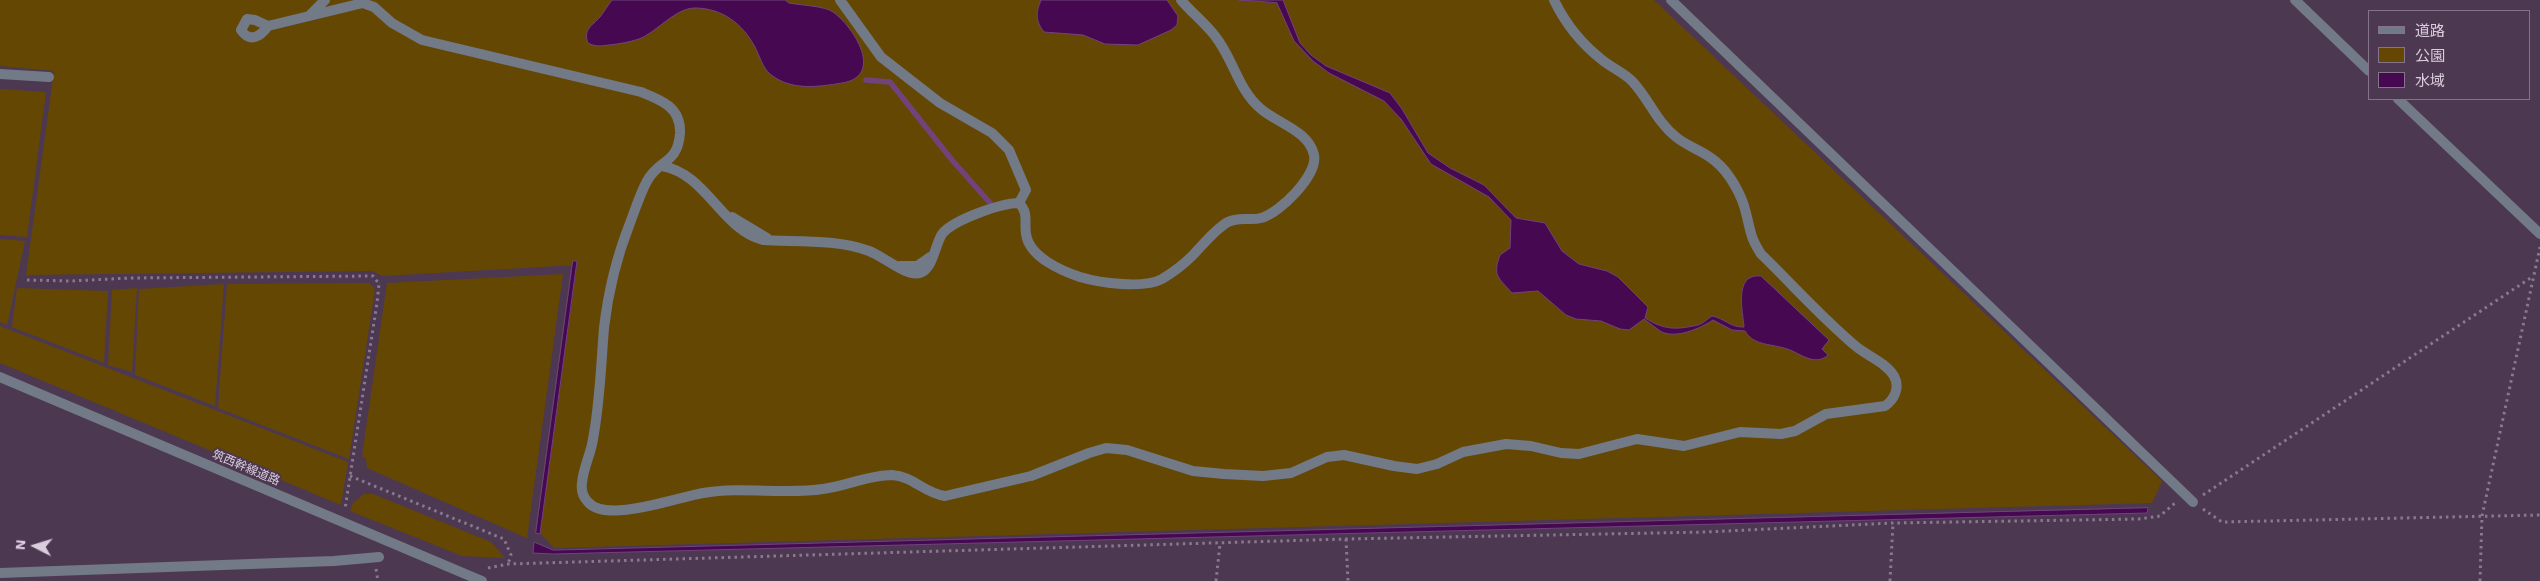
<!DOCTYPE html>
<meta charset="utf-8">
<style>
body{margin:0}
#map{position:relative;width:2540px;height:581px;overflow:hidden;background:#4d3852;font-family:"Work Sans","Noto Sans JP",sans-serif}
canvas{display:block}
.legend{position:absolute;left:2368px;top:10px;width:162px;height:90px;box-sizing:border-box;background:#4d3852;border:1px solid #857389;margin:0;padding:6px 9px;list-style:none;font-size:15px;color:#d9ccdc}
.legend li{display:flex;align-items:center;gap:10px;height:25px}
.legend b{width:25px;border:1px solid #857389}
.north{position:absolute;left:10px;top:521px;width:50px;height:50px;-webkit-text-stroke:4px #4d3852;paint-order:stroke;rotate:275deg;font-size:14px;font-weight:700;line-height:20px;text-align:center;color:#d9ccdc}
.north::after{content:'';display:block;margin:auto;width:18px;height:22px;background:#d9ccdc;clip-path:polygon(50% 0,100% 100%,50% 72%,0 100%)}
</style>
<div id="map">
<canvas width="2540" height="581"></canvas>
<ul class="legend">
<li><b style="height:6px;background:#727a87"></b>道路</li>
<li><b style="height:14px;background:#654704"></b>公園</li>
<li><b style="height:14px;background:#450851"></b>水域</li>
</ul>
<div class="north">N</div>
</div>
<script>
const ctx = document.querySelector('canvas').getContext('2d');
ctx.lineJoin = 'round';
function fill(path, color) {
  ctx.fillStyle = color;
  ctx.fill(path, 'evenodd');
}
function strokePath(path, color, width, dash) {
  ctx.strokeStyle = color;
  ctx.lineWidth = width;
  ctx.lineCap = dash ? 'butt' : 'round';
  ctx.setLineDash(dash || []);
  ctx.stroke(path);
}
function write(font, color, halo, rows, align = 'center') {
  ctx.font = font + ' "Work Sans","Noto Sans JP",sans-serif';
  ctx.lineWidth = 4;
  ctx.setLineDash([]);
  ctx.textBaseline = 'middle';
  ctx.strokeStyle = halo;
  ctx.fillStyle = color;
  for (const [text, x, y, turn = 0] of rows) {
    ctx.save();
    ctx.translate(x, y);
    ctx.rotate((+turn || 0) * Math.PI / 180);
    ctx.textAlign = isNaN(turn) ? turn : align;
    if (halo) ctx.strokeText(text, 0, 0);
    ctx.fillText(text, 0, 0);
    ctx.restore();
  }
}
fill(new Path2D(`
 M 0,0 L 1654,0 L 2162,481 L 2152,503 L 554,548 L 540,533 L 577,265 L 382,276 L 373,271 L 26,275 L 54,71 L 0,66 Z
 M 0,89 L 46,92 L 27,237 L 0,235 Z
 M 0,239 L 25,241 L 7,325 L 0,322 Z
 M 563,274 L 527,538 L 367,468 L 366,458 L 362,456 L 387,283 Z
 M 369,283 L 375,289 L 349,459 L 218,408 L 227,284 Z
 M 224,284 L 215,406 L 135,375 L 139,289 Z
 M 17,288 L 108,291 L 104,363 L 12,327 Z
 M 137,288 L 132,372 L 108,365 L 112,290 Z
 M 0,326 L 348,462 L 341,505 L 0,363 Z
 M 364,494 L 373,494 L 491,542 L 505,558 L 462,556 L 350,511 L 353,503 Z`), '#654704');
const water = new Path2D(`
 M 612,0 L 785,0 L 789,3 C 799,5 825,6 833,12 C 854,27 885,76 842,83 C 817,87 791,91 770,74 C 763,68 759,55 755,47 C 743,24 722,8 695,8 C 675,8 657,32 639,39 C 630,42 619,44 609,45 C 601,46 596,47 588,43 C 583,29 592,26 600,17 C 604,12 608,5 612,0 Z
 M 1041,0 L 1167,0 L 1178,16 L 1177,25 L 1171,30 L 1138,45 L 1105,44 L 1083,35 L 1044,32 C 1035,20 1036,13 1041,0 Z
 M 1239,0 L 1283,0 L 1300,43 L 1311,55 L 1326,66 L 1390,93 L 1402,109 L 1428,153 L 1450,168 L 1484,185 L 1516,218 L 1545,223 L 1562,251 L 1571,258 L 1579,264 L 1607,271 L 1618,277 L 1648,307 L 1645,318 C 1664,330 1676,330 1698,325 C 1703,324 1707,319 1712,316 C 1724,318 1731,328 1744,327 C 1743,312 1733,273 1761,276 L 1829,340 L 1822,349 L 1828,355 C 1814,368 1798,351 1784,348 C 1770,344 1753,345 1745,331 L 1732,330 L 1713,320 C 1701,328 1675,340 1660,331 C 1655,327 1649,323 1644,319 L 1629,330 L 1620,329 L 1601,321 L 1576,319 L 1566,315 L 1538,291 L 1512,293 C 1499,278 1492,276 1500,255 L 1510,248 L 1511,220 L 1489,197 L 1431,164 L 1401,119 L 1384,101 L 1329,73 L 1313,61 L 1294,41 L 1277,3 Z
 M 573,261 L 577,261 L 540,534 L 536,533 Z
 M 2148,508 L 2147,513 L 553,554 L 533,553 L 534,542 L 553,550 Z`);
fill(water, '#450851');
strokePath(water, '#71437b', 1);
strokePath(new Path2D(`
 M 866,80 L 890,82 L 952,160 L 991,204`), '#71437b', 5.5);
strokePath(new Path2D(`
 M 27,280 L 71,281 L 130,278 L 373,276 L 379,284 L 377,303 L 345,509
 M 350,476 L 504,539 L 511,555 L 508,564
 M 2203,495 L 2532,277
 M 2203,509 L 2222,522 L 2540,515
 M 1346,539 L 1348,581
 M 488,568 L 508,564 L 1346,539 L 1706,532 L 1893,523 L 2139,519 L 2160,516 L 2175,503
 M 376,569 L 378,581
 M 1216,581 L 1220,544
 M 1890,581 L 1893,523
 M 2480,581 L 2482,516 L 2540,247`), '#8a798e', 3, [2.5, 4]);
strokePath(new Path2D(`
 M 309,16 L 325,0
 M 268,26 L 255,20 L 247,19 L 241,30 C 250,43 260,37 268,26 L 363,3 L 374,7 L 392,23 L 422,40 L 641,92 C 661,100 681,107 680,133 C 678,164 659,159 647,181 C 640,194 635,210 630,223 C 617,256 608,293 604,328 C 601,365 600,402 593,439 C 591,454 583,468 582,483 C 581,490 583,497 588,502 C 606,524 678,497 703,493 C 743,486 784,495 823,489 C 846,486 869,475 892,475 C 913,476 924,493 945,496 L 1031,476 L 1089,453 L 1106,448 L 1127,450 L 1193,471 L 1224,474 L 1263,476 L 1291,473 L 1327,457 L 1344,455 L 1394,466 L 1417,469 L 1437,464 L 1463,452 L 1506,444 L 1531,446 L 1561,453 L 1579,454 L 1637,439 L 1684,446 L 1740,432 L 1781,434 L 1795,431 L 1826,414 L 1885,406 C 1895,399 1900,387 1894,376 C 1886,363 1870,357 1858,348 C 1824,320 1793,285 1761,254 C 1750,237 1751,232 1746,213 C 1742,195 1729,172 1715,161 C 1704,151 1688,147 1676,137 C 1656,121 1649,99 1632,81 C 1623,72 1610,67 1601,59 C 1581,43 1565,23 1554,0
 M 662,166 C 707,174 720,228 763,240 C 797,242 837,239 869,251 C 883,256 906,277 920,273 C 933,269 935,245 942,234 C 953,220 1001,203 1019,203 L 1026,190 L 1009,150 L 992,133 L 940,103 L 881,57 L 840,0
 M 1019,203 C 1029,213 1024,222 1026,234 C 1029,257 1062,271 1080,277 C 1100,283 1144,289 1162,279 C 1172,273 1184,264 1192,256 C 1203,245 1215,229 1228,222 C 1239,216 1250,221 1261,218 C 1280,213 1318,175 1314,155 C 1309,131 1277,123 1261,109 C 1238,90 1233,58 1215,36 C 1205,23 1192,13 1181,0
 M 732,217 L 767,238
 M 900,266 L 917,266 L 930,257`), '#727a87', 10);
strokePath(new Path2D(`
 M 1671,0 L 2193,502
 M 2295,0 L 2369,71
 M 0,74 L 49,77
 M 2398,99 L 2540,234
 M 0,573 L 334,561 L 379,557`), '#727a87', 10);
strokePath(new Path2D(`
 M 0,377 L 482,581`), '#727a87', 10);
write('12px', '#d9ccdc', '#4d3852', [
 ["筑西幹線道路",246,468,23]
]);
</script>
